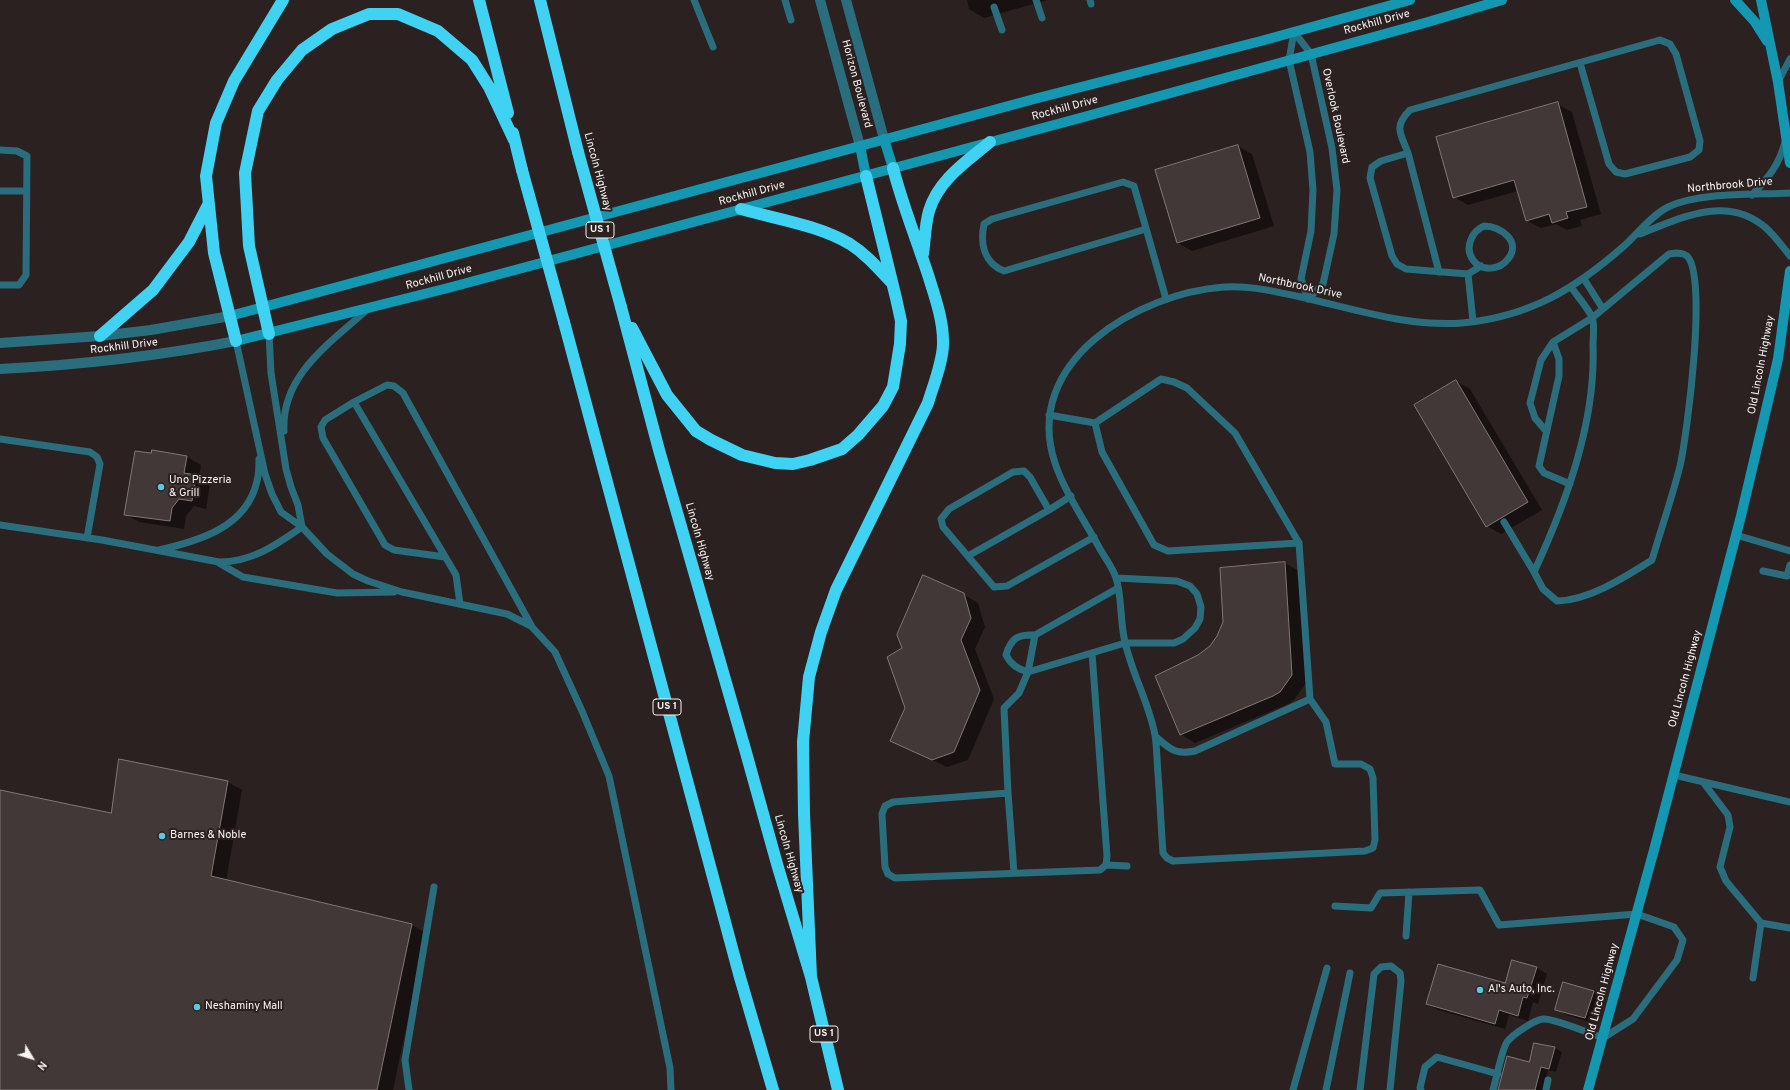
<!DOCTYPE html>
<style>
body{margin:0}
#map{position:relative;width:1790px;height:1090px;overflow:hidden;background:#2b2121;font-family:Overpass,sans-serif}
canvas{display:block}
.north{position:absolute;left:12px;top:1038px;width:40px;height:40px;-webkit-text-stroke:3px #2b2121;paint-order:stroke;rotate:128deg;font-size:11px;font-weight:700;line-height:16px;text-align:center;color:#faf3f3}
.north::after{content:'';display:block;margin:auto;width:14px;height:18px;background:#faf3f3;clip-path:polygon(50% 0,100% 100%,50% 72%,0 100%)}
</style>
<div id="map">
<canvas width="1790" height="1090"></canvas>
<div class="north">N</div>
</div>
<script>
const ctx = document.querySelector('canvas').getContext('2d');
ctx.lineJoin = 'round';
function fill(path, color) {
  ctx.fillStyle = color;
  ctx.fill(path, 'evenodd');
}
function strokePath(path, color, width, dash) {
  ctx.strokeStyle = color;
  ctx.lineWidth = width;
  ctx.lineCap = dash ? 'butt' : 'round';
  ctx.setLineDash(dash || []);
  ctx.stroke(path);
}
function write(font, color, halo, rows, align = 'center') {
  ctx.font = font + ' Overpass,sans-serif';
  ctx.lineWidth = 4;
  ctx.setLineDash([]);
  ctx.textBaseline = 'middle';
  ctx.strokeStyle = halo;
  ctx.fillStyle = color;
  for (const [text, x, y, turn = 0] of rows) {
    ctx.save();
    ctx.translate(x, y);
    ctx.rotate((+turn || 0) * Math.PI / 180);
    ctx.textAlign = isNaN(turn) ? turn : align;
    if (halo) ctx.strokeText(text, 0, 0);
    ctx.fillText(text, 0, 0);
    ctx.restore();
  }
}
fill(new Path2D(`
 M 967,0 L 1047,0 L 984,18 L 969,9 Z
 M 1557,104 L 1572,112 L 1601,214 L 1580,220 L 1582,226 L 1567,230 L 1556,224 L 1541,228 L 1526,220 L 1518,191 L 1468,205 L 1454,197 ZM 1554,212 L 1554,214 L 1536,219 L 1536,217 Z
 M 1238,146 L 1252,154 L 1274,226 L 1192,251 L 1178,243 Z
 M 1456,381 L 1470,389 L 1542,510 L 1501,534 L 1487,526 Z
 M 152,455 L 187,457 L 201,465 L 199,478 L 210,484 L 206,509 L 194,506 L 186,516 L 184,529 L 139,522 L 125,514 Z
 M 1285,563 L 1299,571 L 1306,683 L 1294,700 L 1288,704 L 1195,743 L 1180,734 L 1199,656 L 1210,647 Z
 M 963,594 L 978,603 L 985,627 L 975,649 L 994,699 L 968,760 L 947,767 L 891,740 L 906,708 L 903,648 Z
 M 228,782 L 242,790 L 226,881 L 412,925 L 426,933 L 393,1090 L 0,1090 L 0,792 L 112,814 Z
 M 1537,968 L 1547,974 L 1538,1004 L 1533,1002 L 1528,1021 L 1509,1015 L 1505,1029 L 1438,1010 L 1427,1004 L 1506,985 Z
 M 1594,992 L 1604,998 L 1596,1024 L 1567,1015 L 1556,1009 Z
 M 1535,1044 L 1555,1048 L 1562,1052 L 1556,1072 L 1548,1070 L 1543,1090 L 1499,1090 L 1530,1063 Z`), '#0007');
const building = new Path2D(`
 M 1558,102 L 1587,207 L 1566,212 L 1568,218 L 1552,223 L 1549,214 L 1526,221 L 1514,180 L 1453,198 L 1436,137 Z
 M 1238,145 L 1260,218 L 1177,243 L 1155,170 Z
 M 1456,380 L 1528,502 L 1486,527 L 1414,405 Z
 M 152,450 L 187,456 L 184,473 L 196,475 L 192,501 L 179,499 L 172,508 L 170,521 L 124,515 L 135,451 L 151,453 Z
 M 1285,562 L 1292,675 L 1280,692 L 1273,696 L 1180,735 L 1155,676 L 1198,655 L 1210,646 L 1217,636 L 1223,622 L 1220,568 Z
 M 923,575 L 964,593 L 971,618 L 961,640 L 980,690 L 954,752 L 932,760 L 890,741 L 905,708 L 887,657 L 902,648 L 897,635 Z
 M 119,759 L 228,781 L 211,876 L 412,924 L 377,1090 L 0,1090 L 0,790 L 111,813 Z
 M 1512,960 L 1537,967 L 1527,998 L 1523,997 L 1518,1016 L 1499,1010 L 1495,1024 L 1426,1004 L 1438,964 L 1505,983 Z
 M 1563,982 L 1594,991 L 1585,1018 L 1555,1010 Z
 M 1534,1043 L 1555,1047 L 1549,1069 L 1541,1067 L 1535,1090 L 1498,1090 L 1507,1056 L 1529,1062 Z`);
fill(building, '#433838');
strokePath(building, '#827676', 1);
strokePath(new Path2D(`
 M 694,0 L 713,47
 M 785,0 L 791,20
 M 1036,0 L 1042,18
 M 1090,0 L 1091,4
 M 994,7 L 1002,30
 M 1294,32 L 1311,54 L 1332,148 L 1337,190 L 1334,234 L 1323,284 L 1308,299 L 1301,279 L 1311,231 L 1313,190 L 1310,152 L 1289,60 Z
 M 1778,82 L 1790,59
 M 0,150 L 17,151 L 27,156 L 26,275 L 19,285 L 0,285
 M 1408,153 C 1401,134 1393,127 1410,110 L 1660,40 L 1670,44 L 1676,54 L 1700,141 L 1699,150 L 1690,157 L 1625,174 L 1616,172 L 1609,164 L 1580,63
 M 0,191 L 26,191
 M 1752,195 C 1769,177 1779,165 1785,142
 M 1484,226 C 1501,226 1522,242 1508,259 C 1500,270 1481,272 1473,260 C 1464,248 1472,231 1484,226 Z
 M 1146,229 L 1004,271 C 984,263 980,244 984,224 L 992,219 L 1123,182 L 1134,186 L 1166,299
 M 1640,234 C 1680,218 1727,194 1766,228 C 1775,236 1782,246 1790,256
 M 1439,272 L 1408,153 L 1381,161 L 1372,167 L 1370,178 L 1392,256 L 1397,264 L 1406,269 L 1468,274 L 1473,321
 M 1468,274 L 1481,266
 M 1584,279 L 1603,309
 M 269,334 L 271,373 L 286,469 L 291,487 L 298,505 L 302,527
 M 236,341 L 265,474 L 272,494 L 281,512 L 302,527 L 327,554 L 353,574 L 368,581 L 402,592 L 507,614 L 531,626 L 555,652 L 582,711 L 609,776 L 670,1068 L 671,1090
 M 354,402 L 325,420 L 321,427 L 323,438 L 385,545 L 394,550 L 445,557
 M 1049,415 L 1095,423 L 1102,452 L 1154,545 L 1168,551 L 1299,543 L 1310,699 L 1326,722 L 1335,764 L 1361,764 L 1370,769 L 1373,778 L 1375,840 L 1373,848 L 1365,851 L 1173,861 L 1167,858 L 1163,853 C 1161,826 1160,800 1158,774 C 1157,762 1157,748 1155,735 C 1149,703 1132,674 1125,642 C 1120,623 1122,596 1116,578 C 1113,568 1105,558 1100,549 C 1086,523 1064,491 1055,463 C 1021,361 1139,293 1224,287 C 1250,285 1276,292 1301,297 C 1353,309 1408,327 1462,323 C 1529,317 1575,289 1624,246 C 1637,234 1652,215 1668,207 C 1700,192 1754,195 1790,193
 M 1095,423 L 1161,379 L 1174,382 L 1187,388 L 1235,433 L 1299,543
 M 284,431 C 281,374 332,342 369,308
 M 1546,431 L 1535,418 L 1530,403 L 1541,360 L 1553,342
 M 0,439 L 90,452 L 97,457 L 100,464 L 87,538
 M 1570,484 L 1544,473 L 1539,466 L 1559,376 L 1559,359 L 1553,342 L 1592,318 L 1669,254 C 1675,253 1682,252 1687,256 C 1708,276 1687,435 1680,466 C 1672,498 1661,529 1652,560 C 1625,577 1590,600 1557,601 L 1543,589 L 1534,572 C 1566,503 1596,422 1593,345 C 1593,337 1595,324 1592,317 C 1587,307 1578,297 1571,287
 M 1071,496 L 1049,510 L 1030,477 L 1024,471 L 1013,472 L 949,509 L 941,519 L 943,527 L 994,587 L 1007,586 L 1094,537
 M 1504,522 L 1534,572
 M 0,525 L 102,540 L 219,562 C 252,562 276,545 302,527
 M 1736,535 L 1790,551
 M 159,550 C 199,541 247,527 257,481 C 259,474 259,466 259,459
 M 968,556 L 1049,510
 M 219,563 L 243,577 L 337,593 L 394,592
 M 1763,571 L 1787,576 L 1790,565
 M 460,604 L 456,575 L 354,402 L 387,385 L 394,386 L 403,393 L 531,625
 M 1035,635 L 1028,672 C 1018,669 1011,665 1006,655 C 1011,638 1018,634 1035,635 L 1118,588
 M 1092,653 L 1107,856 L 1106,865 L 1100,870 L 895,878 L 888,874 L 885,867 L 882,814 L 885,806 L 893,802 L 1008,793 L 1004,708 L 1019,693 L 1028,672 L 1125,643 L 1174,643 L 1183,639 L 1195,628 L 1200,619 L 1201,607 L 1197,594 L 1190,586 L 1177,581 L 1116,578
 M 1156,737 C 1170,749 1175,755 1195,751 L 1310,699
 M 1674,775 L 1790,802
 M 1703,782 L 1728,815 L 1730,827 L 1720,867 L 1726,881 L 1761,923 L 1790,928
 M 1008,793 L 1014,873
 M 1106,865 L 1127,866
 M 1335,906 L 1371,908 L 1380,893 L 1480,890 L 1499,925 L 1637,914 L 1674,927 L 1683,940 L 1677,960 L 1633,1019 L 1603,1038 C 1591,1034 1554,1018 1543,1019 C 1534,1020 1512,1035 1507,1042 C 1502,1049 1496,1080 1493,1090
 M 1406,936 L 1409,892
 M 1753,978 L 1761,923
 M 409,1090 L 405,1060 L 434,887
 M 1293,1090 L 1327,968
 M 1326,1090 L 1350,973
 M 1360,1090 L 1374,974 L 1381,967 L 1391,966 L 1400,973 L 1401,981 L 1390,1090
 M 1421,1090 L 1420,1088 L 1425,1067 L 1437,1057 L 1498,1074
 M 1546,1090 L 1548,1080`), '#2a6e7e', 7);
strokePath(new Path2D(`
 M 820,0 L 860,146
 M 846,0 L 884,139
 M 0,343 L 100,336 L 151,330 L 230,316
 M 0,369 C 80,365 158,356 236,341`), '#2a6e7e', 10);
strokePath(new Path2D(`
 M 1735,0 L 1755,22 L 1767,41
 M 1761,0 L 1778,82 L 1790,163
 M 884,139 L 893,168
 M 860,146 L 866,176
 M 230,316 L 1038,98 L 1261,41 L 1410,0
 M 236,341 L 448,288 L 1080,118 L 1428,22 L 1502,0
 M 1588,1090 L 1654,850 L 1741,516 L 1778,359 L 1790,271`), '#1498b2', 10);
strokePath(new Path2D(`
 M 479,0 L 508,113
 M 540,0 L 578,152
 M 513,133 L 522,170
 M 741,209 C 776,219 818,225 850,244 C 866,254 878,268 891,282
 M 923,254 C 925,240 925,225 929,211 C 938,180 966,162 990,142
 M 621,307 L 659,450 L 745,749 L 777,864 L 811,977 L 838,1090
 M 564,322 L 739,974 L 773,1090
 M 632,328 L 667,395 L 696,431 L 711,440 L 742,455 L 775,463 L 793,464 L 810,460 L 842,449 L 858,435 L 883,406 L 893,387 L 900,344 L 901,321 L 896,298 L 866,176
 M 269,334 L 249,246 L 245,173 L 258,111 L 277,80 L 302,50 L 332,29 L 369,14 L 398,14 L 438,31 L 472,60 L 489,87 L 514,140
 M 100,336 L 153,290 L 189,242 L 208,205
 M 236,341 L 214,253 L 206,176 L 216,123 L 234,81 L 283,0
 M 811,977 L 804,814 L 803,742 L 809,677 L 821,632 L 836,590 L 928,403 C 933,386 944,359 943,341 C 943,321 936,300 930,281 C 918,243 903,207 893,168`), '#40d2f3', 12);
strokePath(new Path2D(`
 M 578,152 L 621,307
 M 522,170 L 564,322`), '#40d2f3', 12);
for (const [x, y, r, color] of [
 [161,487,4,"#58c8e4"],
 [162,836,4,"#58c8e4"],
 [1480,990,4,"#58c8e4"],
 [197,1007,4,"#58c8e4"]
]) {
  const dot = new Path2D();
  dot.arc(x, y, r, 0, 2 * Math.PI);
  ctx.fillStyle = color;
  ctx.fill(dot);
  strokePath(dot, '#2b2121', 1.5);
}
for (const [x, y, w] of [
 [600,230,28],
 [667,707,28],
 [824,1034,28]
]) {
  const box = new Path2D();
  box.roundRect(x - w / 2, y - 8, w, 16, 3);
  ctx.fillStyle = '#2b2121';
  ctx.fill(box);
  strokePath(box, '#faf3f3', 1);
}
write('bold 10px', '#faf3f3', null, [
 ["US 1",600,230],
 ["US 1",667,707],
 ["US 1",824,1034]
]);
write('11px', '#faf3f3', '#2b2121', [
 ["Rockhill Drive",1377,23,-15],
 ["Horizon Boulevard",856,84,75],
 ["Rockhill Drive",1065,109,-15],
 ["Overlook Boulevard",1335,116,78],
 ["Lincoln Highway",597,172,75],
 ["Northbrook Drive",1730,186,-5],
 ["Rockhill Drive",752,194,-15],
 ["Rockhill Drive",439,278,-15],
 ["Northbrook Drive",1300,287,12],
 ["Rockhill Drive",124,347,-7],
 ["Old Lincoln Highway",1762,365,-79],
 ["Lincoln Highway",699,542,74],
 ["Old Lincoln Highway",1686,679,-75],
 ["Lincoln Highway",788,854,74],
 ["Old Lincoln Highway",1603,992,-75]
]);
write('11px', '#faf3f3', '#2b2121', [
 ["Uno Pizzeria",169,481],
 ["& Grill",169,494],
 ["Barnes & Noble",170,836],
 ["Al's Auto, Inc.",1488,990],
 ["Neshaminy Mall",205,1007]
], 'left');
</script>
